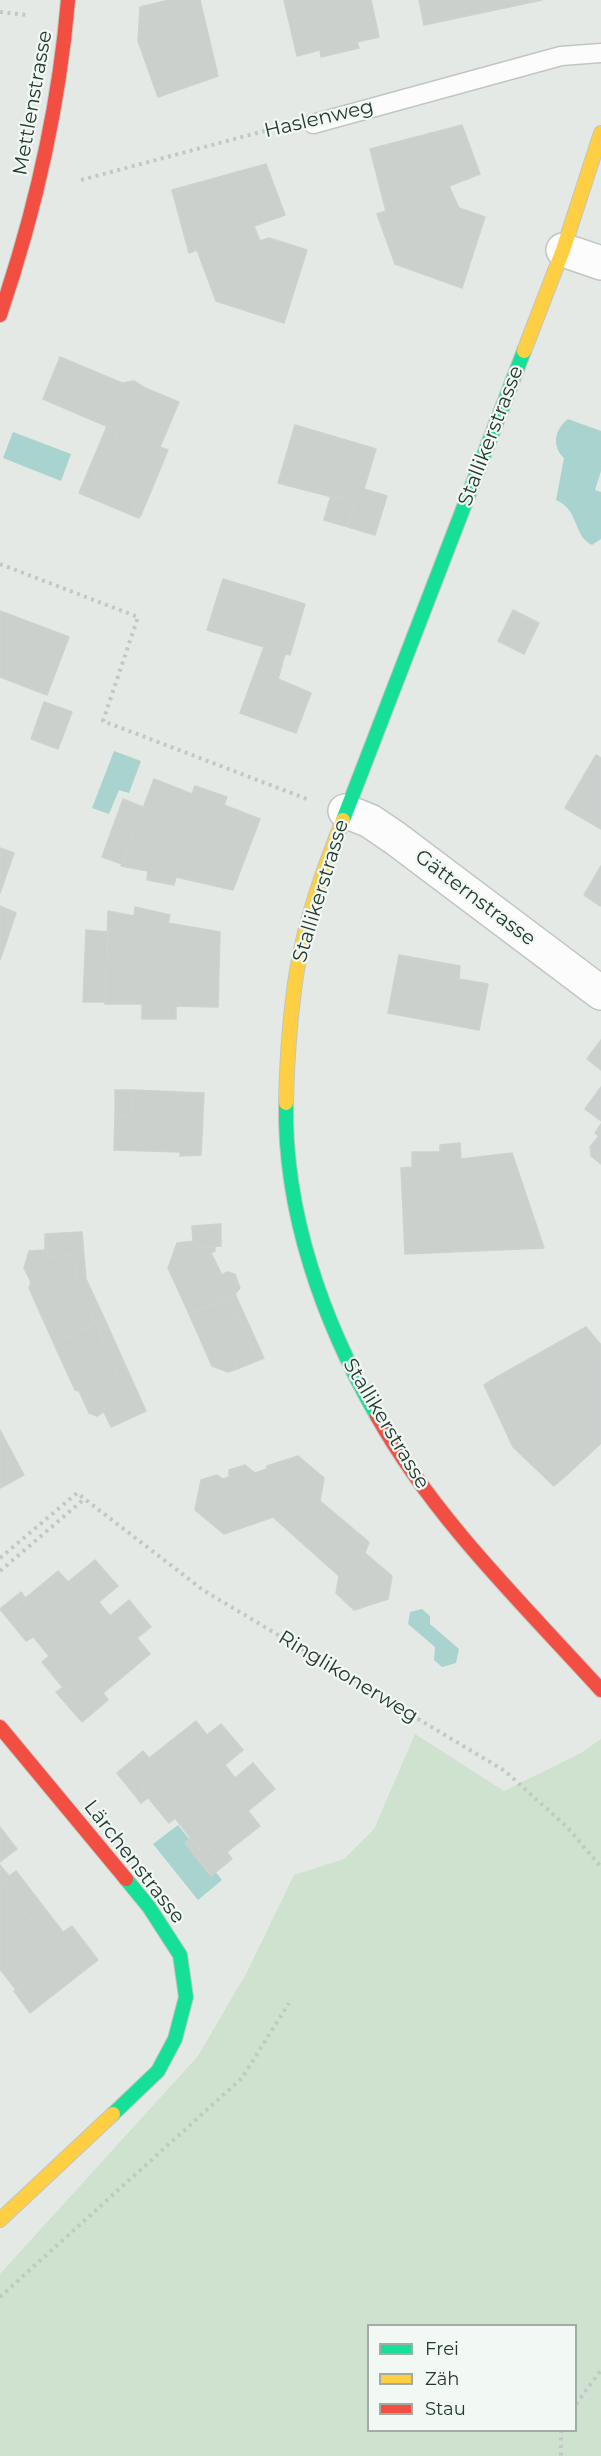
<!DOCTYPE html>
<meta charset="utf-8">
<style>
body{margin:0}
#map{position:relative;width:601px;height:2456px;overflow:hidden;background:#e4e9e6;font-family:Montserrat,sans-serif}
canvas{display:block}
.legend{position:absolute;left:367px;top:2324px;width:210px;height:108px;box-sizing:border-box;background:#f2f8f3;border:2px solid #a0aca4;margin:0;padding:8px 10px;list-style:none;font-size:18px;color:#243a2e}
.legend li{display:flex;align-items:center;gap:12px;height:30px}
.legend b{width:30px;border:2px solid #a0aca4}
</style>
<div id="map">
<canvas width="601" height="2456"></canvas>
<ul class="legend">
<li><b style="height:8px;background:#16e098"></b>Frei</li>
<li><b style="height:8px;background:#ffcf43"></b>Zäh</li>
<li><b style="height:8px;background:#f24e42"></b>Stau</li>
</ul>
</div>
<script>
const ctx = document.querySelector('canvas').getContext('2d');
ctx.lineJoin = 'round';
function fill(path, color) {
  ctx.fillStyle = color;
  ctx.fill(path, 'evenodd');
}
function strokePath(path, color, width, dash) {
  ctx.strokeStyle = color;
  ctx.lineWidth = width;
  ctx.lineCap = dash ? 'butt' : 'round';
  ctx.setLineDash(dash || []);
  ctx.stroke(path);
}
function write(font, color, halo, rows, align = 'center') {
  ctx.font = font + ' Montserrat,sans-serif';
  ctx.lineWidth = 4.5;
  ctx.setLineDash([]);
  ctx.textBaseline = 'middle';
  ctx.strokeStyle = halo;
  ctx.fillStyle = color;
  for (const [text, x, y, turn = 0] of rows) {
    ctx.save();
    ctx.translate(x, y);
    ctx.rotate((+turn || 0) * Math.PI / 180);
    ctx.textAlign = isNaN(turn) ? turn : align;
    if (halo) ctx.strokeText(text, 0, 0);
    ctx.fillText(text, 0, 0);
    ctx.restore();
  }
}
fill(new Path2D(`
 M 415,1734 L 504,1791 L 581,1753 L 601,1739 L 601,2456 L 0,2456 L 0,2274 L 198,2056 L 247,1972 L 294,1875 L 344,1859 L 374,1829 ZM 368,2326 L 576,2326 L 576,2430 L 368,2430 Z`), '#cfe1cf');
fill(new Path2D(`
 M 568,419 L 601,431 L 601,471 L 595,490 L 601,492 L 601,539 L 592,545 C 573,536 579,509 556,500 L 564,458 C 551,446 555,429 568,419 Z
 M 13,432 L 71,454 L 61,481 L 3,458 Z
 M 114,751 L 141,761 L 129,793 L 119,790 L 109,814 L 92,808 Z
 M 422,1609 L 430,1616 L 430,1624 L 459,1649 L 456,1663 L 442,1667 L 434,1660 L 435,1647 L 408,1624 L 410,1612 Z
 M 178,1825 L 222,1880 L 198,1900 L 153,1844 Z`), '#a9d3ce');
const building = new Path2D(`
 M 169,0 L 200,0 L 218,76 L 158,97 L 138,41 L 140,7 Z
 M 284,0 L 371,0 L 379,37 L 357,42 L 359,48 L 321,57 L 320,50 L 297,56 Z
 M 419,0 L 542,0 L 424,25 Z
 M 462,125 L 480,174 L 449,186 L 459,208 L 485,217 L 462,288 L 395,264 L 377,214 L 386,211 L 370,149 Z
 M 266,164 L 285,215 L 254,226 L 260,241 L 269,238 L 307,250 L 284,323 L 216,301 L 197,250 L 189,253 L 172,190 Z
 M 60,357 L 122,383 L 134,381 L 145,388 L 179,402 L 160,447 L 168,450 L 141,515 L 133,512 L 138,500 L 93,481 L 103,457 L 102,452 L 109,452 L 118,431 L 43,399 Z
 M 295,425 L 376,449 L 364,489 L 387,496 L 375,535 L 348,527 L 355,503 L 278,483 Z
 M 107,426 L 118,431 L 109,452 L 102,452 L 103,457 L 93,481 L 138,500 L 133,512 L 141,515 L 139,518 L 79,493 Z
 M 331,495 L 355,503 L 348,527 L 324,520 Z
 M 223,579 L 305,604 L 290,655 L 285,654 L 278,679 L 311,693 L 296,733 L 240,713 L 264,647 L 207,630 Z
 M 513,610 L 539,623 L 524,654 L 498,641 Z
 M 0,611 L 69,637 L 47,695 L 0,677 Z
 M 44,702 L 72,712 L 58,749 L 31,739 Z
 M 596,755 L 601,758 L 601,829 L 565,808 Z
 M 154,779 L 192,794 L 195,786 L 227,797 L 224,805 L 260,819 L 233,890 L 176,877 L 174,885 L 147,880 L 148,871 L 121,866 Z
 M 123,799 L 143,807 L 122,864 L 102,857 Z
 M 0,848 L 14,853 L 0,893 Z
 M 601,866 L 601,905 L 600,906 L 584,895 Z
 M 0,906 L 16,913 L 0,960 Z
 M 135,907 L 170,915 L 168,923 L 220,932 L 218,1007 L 176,1006 L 176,1019 L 142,1019 L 142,1004 L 105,1004 L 108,911 L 134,916 Z
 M 86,930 L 108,932 L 105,1002 L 83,1002 Z
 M 399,955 L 460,966 L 459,979 L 488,984 L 479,1030 L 388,1013 Z
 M 601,1040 L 601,1070 L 587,1059 Z
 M 601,1087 L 601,1121 L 585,1109 Z
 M 115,1090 L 132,1090 L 131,1116 L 115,1116 Z
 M 132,1090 L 204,1093 L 201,1155 L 180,1156 L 180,1152 L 114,1150 L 115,1116 L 131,1116 Z
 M 601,1124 L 601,1164 L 591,1156 L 590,1147 L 599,1136 L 595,1133 Z
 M 460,1143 L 461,1159 L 512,1153 L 544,1248 L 405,1254 L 401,1168 L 412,1167 L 412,1152 L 440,1152 L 440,1145 Z
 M 221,1224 L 221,1246 L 196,1248 L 195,1241 L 193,1242 L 192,1226 Z
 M 82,1232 L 86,1279 L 105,1320 L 96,1324 L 76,1281 L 74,1255 L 47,1257 L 45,1250 L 45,1234 Z
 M 195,1241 L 196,1248 L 215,1247 L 215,1251 L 211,1253 L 222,1275 L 227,1272 L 235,1274 L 240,1288 L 235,1294 L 189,1314 L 168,1268 L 177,1243 Z
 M 47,1250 L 47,1257 L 74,1255 L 76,1281 L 96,1324 L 54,1344 L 29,1288 L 31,1282 L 24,1268 L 29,1251 Z
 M 235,1294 L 264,1358 L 237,1369 L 234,1361 L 254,1352 L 237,1313 L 233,1316 L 226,1299 Z
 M 226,1299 L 233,1316 L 237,1313 L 254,1352 L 234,1361 L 237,1369 L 228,1372 L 212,1366 L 189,1314 Z
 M 105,1320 L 146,1411 L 111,1427 L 104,1412 L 103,1405 L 126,1395 L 96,1324 Z
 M 96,1324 L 126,1395 L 103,1405 L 105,1411 L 97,1416 L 89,1413 L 79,1391 L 75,1390 L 54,1344 Z
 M 586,1327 L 601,1345 L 601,1443 L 569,1473 L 497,1377 Z
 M 497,1377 L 569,1473 L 554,1486 L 513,1447 L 484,1385 Z
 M 0,1430 L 24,1475 L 0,1488 Z
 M 298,1456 L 324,1478 L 320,1501 L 369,1542 L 365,1553 L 392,1576 L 388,1599 L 354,1610 L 336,1593 L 339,1576 L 273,1517 L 224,1534 L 195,1510 L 201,1480 L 217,1475 L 223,1479 L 229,1477 L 229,1470 L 245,1465 L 255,1473 L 267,1469 L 267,1466 Z
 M 95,1560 L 118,1586 L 99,1602 L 110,1616 L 129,1600 L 151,1627 L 137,1638 L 150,1654 L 96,1699 L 84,1683 L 69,1695 L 42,1662 L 49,1656 L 23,1624 L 28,1620 L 16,1606 L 58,1571 L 68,1582 Z
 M 21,1592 L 26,1599 L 16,1606 L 28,1620 L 23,1624 L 33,1637 L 26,1641 L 0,1609 Z
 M 84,1683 L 96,1699 L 103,1693 L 108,1700 L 82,1722 L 56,1692 L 63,1687 L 69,1695 Z
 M 196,1721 L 207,1735 L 221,1724 L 243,1750 L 225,1765 L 235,1778 L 253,1763 L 275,1789 L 248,1811 L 260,1826 L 218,1859 L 206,1845 L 200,1850 L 175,1818 L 169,1823 L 141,1789 L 155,1778 L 143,1763 Z
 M 143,1751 L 149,1758 L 143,1763 L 155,1778 L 141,1789 L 148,1798 L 141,1803 L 117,1773 Z
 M 0,1827 L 17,1849 L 0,1862 Z
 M 191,1837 L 200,1850 L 206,1845 L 218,1859 L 227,1852 L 232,1859 L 211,1876 L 185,1843 Z
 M 0,1865 L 9,1876 L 16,1871 L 46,1910 L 32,1921 L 0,1879 Z
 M 0,1879 L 32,1921 L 46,1910 L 63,1932 L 72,1926 L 98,1960 L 39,2006 L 24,1986 L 17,1991 L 0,1969 Z
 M 24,1986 L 39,2006 L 30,2013 L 14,1991 Z`);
fill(building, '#cbd0cd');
strokePath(building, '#cdd2cf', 1.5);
const lane = new Path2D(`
 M 313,124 L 561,56 L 601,53`);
const street = new Path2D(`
 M 563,250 L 601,263
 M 345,811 L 370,821 L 395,838 L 601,993`);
const fast = new Path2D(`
 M 343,820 L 524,351
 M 286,1103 C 284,1213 323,1322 377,1416
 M 113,2114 L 158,2071 L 175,2039 L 186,1997 L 180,1955 L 149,1907 L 126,1879`);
const slow = new Path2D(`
 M 524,351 L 563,250 L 601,133
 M 286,1103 C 287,1058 290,1014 297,970 C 306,918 324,868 343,820
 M 0,2220 L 113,2114`);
const jam = new Path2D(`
 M 0,315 C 35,212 59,108 68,0
 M 377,1416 C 435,1519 522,1603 601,1690
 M 0,1727 L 126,1879`);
strokePath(lane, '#c1c6c3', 21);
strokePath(street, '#c1c6c3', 36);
strokePath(fast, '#c0c6c3', 16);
strokePath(slow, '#c0c6c3', 16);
strokePath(jam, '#c0c6c3', 16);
strokePath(new Path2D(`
 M 0,12 L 27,15
 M 81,180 L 283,126
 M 0,564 L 138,617 L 103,721 L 307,799
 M 0,1558 L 77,1493 L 203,1590 L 505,1771 L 567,1827 L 601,1867
 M 0,1571 L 83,1500
 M 0,2297 L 242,2078 L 289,2003
 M 576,2404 L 601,2370
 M 561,2430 L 561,2456`), '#c1c9c4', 4, [3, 4.5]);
strokePath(lane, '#fbfcfb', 18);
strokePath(street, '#fbfcfb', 33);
strokePath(fast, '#16e098', 14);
strokePath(slow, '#ffcf43', 14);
strokePath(jam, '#f24e42', 14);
write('20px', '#243a2e', '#f2f8f3', [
 ["Mettlenstrasse",33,103,-80],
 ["Haslenweg",319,119,-13],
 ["Stallikerstrasse",491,436,-69],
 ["Stallikerstrasse",321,891,-73],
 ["Gätternstrasse",475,898,37],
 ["Stallikerstrasse",386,1424,59],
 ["Ringlikonerweg",348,1677,31],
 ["Lärchenstrasse",134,1862,52]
]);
</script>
